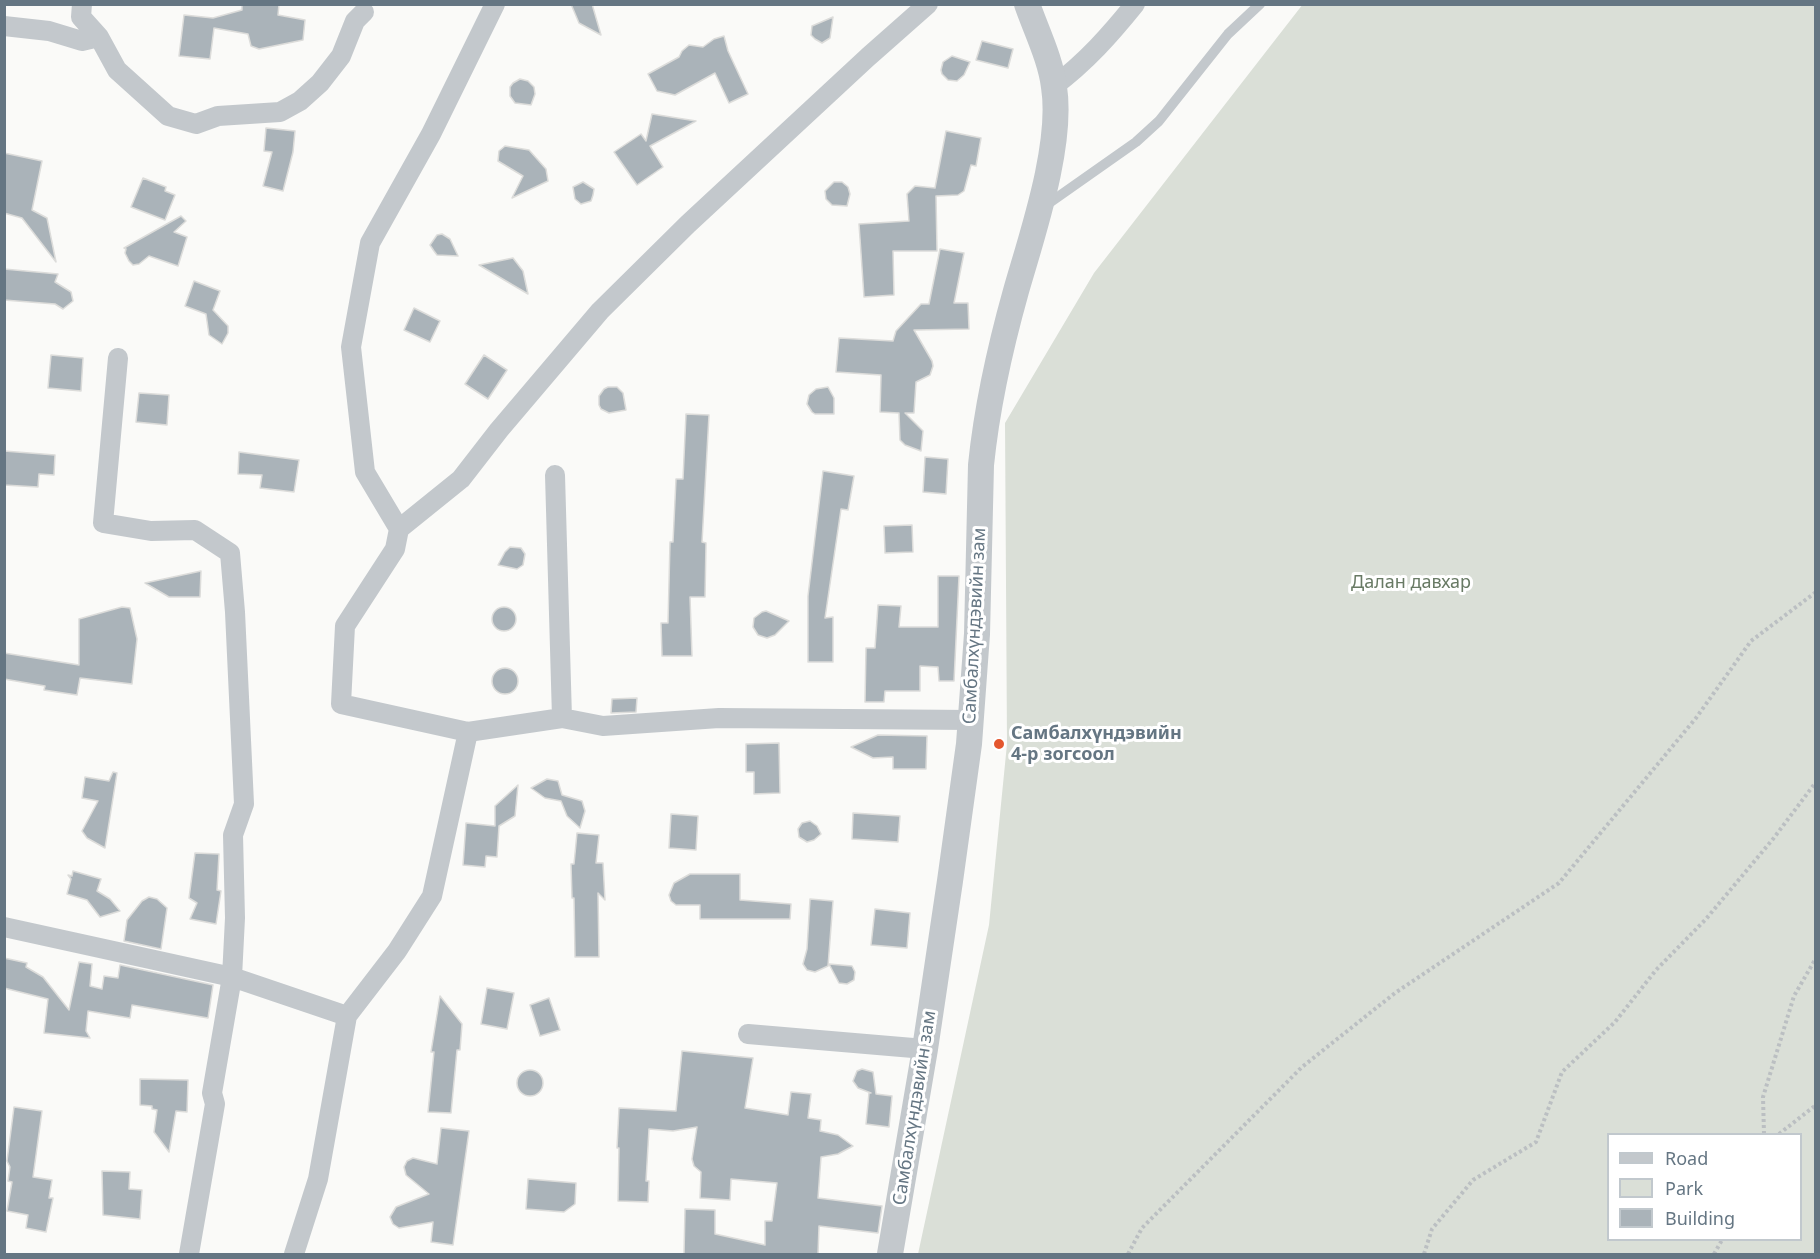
<!DOCTYPE html>
<meta charset="utf-8">
<style>
body{margin:0}
#map{position:relative;width:1820px;height:1259px;overflow:hidden;background:#fafaf8;font-family:"Noto Sans",sans-serif}
canvas{display:block}
.frame{position:absolute;inset:0;border:6px solid #657683;pointer-events:none}
.legend{position:absolute;left:1607px;top:1133px;width:195px;height:108px;box-sizing:border-box;background:#fff;border:2px solid #c1c8cd;margin:0;padding:8px 10px;list-style:none;font-size:18px;color:#657683}
.legend li{display:flex;align-items:center;gap:12px;height:30px}
.legend b{width:30px;border:2px solid #c1c8cd}
</style>
<div id="map">
<canvas width="1820" height="1259"></canvas>
<div class="frame"></div>
<ul class="legend">
<li><b style="height:8px;background:#c3c8cc"></b>Road</li>
<li><b style="height:16px;background:#dadfd7"></b>Park</li>
<li><b style="height:16px;background:#aab3b9"></b>Building</li>
</ul>
</div>
<script>
const ctx = document.querySelector('canvas').getContext('2d');
ctx.lineJoin = 'round';
function fill(path, color) {
  ctx.fillStyle = color;
  ctx.fill(path, 'evenodd');
}
function strokePath(path, color, width, dash) {
  ctx.strokeStyle = color;
  ctx.lineWidth = width;
  ctx.lineCap = dash ? 'butt' : 'round';
  ctx.setLineDash(dash || []);
  ctx.stroke(path);
}
function write(font, color, halo, rows, align = 'center') {
  ctx.font = font + ' "Noto Sans",sans-serif';
  ctx.lineWidth = 6;
  ctx.setLineDash([]);
  ctx.textBaseline = 'middle';
  ctx.strokeStyle = halo;
  ctx.fillStyle = color;
  for (const [text, x, y, turn = 0] of rows) {
    ctx.save();
    ctx.translate(x, y);
    ctx.rotate((+turn || 0) * Math.PI / 180);
    ctx.textAlign = isNaN(turn) ? turn : align;
    if (halo) ctx.strokeText(text, 0, 0);
    ctx.fillText(text, 0, 0);
    ctx.restore();
  }
}
fill(new Path2D(`
 M 1303,4 L 1815,5 L 1815,1254 L 918,1254 L 989,925 L 1007,744 L 1005,423 L 1094,273 ZM 1608,1134 L 1800,1134 L 1800,1240 L 1608,1240 Z`), '#dadfd7');
const building = new Path2D(`
 M 242,4 L 279,4 L 278,15 L 305,20 L 303,40 L 259,49 L 251,46 L 248,34 L 214,28 L 210,59 L 179,56 L 184,15 L 213,18 L 242,10 Z
 M 571,4 L 592,4 L 601,35 L 579,23 Z
 M 833,17 L 830,38 L 822,43 L 815,39 L 811,35 L 812,26 Z
 M 724,36 L 728,51 L 748,94 L 729,103 L 715,73 L 675,95 L 657,91 L 648,74 L 679,57 L 682,51 L 689,45 L 703,47 L 714,39 Z
 M 982,41 L 1013,49 L 1008,68 L 976,60 Z
 M 952,56 L 970,62 L 964,75 L 957,81 L 948,80 L 942,74 L 941,70 L 943,62 Z
 M 520,79 L 528,81 L 534,87 L 535,94 L 531,105 L 515,103 L 510,96 L 510,87 L 513,83 Z
 M 652,114 L 696,121 L 650,146 L 663,167 L 637,185 L 614,152 L 641,134 L 646,141 Z
 M 266,128 L 295,131 L 293,152 L 283,191 L 263,186 L 272,152 L 264,151 Z
 M 946,131 L 981,138 L 976,166 L 971,165 L 964,191 L 958,195 L 936,196 L 937,251 L 893,251 L 894,295 L 864,297 L 859,224 L 909,221 L 907,194 L 915,186 L 935,188 Z
 M 505,146 L 529,150 L 546,169 L 548,181 L 512,198 L 523,176 L 498,161 L 499,151 Z
 M 4,153 L 42,161 L 32,210 L 47,218 L 56,262 L 22,218 L 4,213 Z
 M 143,178 L 166,187 L 165,191 L 175,195 L 165,220 L 131,207 Z
 M 583,182 L 594,189 L 593,195 L 591,201 L 581,204 L 575,199 L 573,187 Z
 M 834,182 L 842,182 L 848,187 L 850,194 L 847,206 L 832,205 L 826,199 L 825,191 Z
 M 181,216 L 186,221 L 174,232 L 187,237 L 178,266 L 149,256 L 139,264 L 133,265 L 129,261 L 125,253 L 126,249 L 124,248 Z
 M 442,234 L 450,239 L 458,256 L 437,255 L 434,251 L 430,245 L 437,235 Z
 M 940,249 L 964,253 L 954,303 L 968,303 L 969,329 L 914,330 L 932,361 L 933,366 L 930,375 L 916,382 L 914,413 L 905,413 L 923,431 L 921,451 L 905,445 L 900,440 L 899,413 L 880,412 L 881,375 L 836,372 L 839,338 L 893,341 L 896,331 L 921,304 L 929,304 Z
 M 513,258 L 523,271 L 528,294 L 479,265 Z
 M 4,269 L 58,274 L 55,282 L 71,292 L 73,301 L 63,309 L 55,304 L 4,300 Z
 M 194,281 L 220,291 L 213,310 L 228,326 L 228,333 L 222,344 L 209,335 L 206,314 L 185,306 Z
 M 414,308 L 440,321 L 430,342 L 404,330 Z
 M 51,355 L 83,358 L 81,391 L 48,388 Z
 M 484,355 L 507,370 L 488,399 L 465,384 Z
 M 608,387 L 617,387 L 623,393 L 626,410 L 609,413 L 601,409 L 599,405 L 599,396 L 604,389 Z
 M 828,387 L 834,398 L 834,414 L 815,414 L 812,412 L 807,404 L 809,395 L 816,389 Z
 M 139,393 L 169,395 L 167,425 L 136,422 Z
 M 686,414 L 709,415 L 702,542 L 706,543 L 705,597 L 690,597 L 692,656 L 662,656 L 661,623 L 668,623 L 670,542 L 673,542 L 676,479 L 683,479 Z
 M 4,451 L 55,455 L 54,475 L 39,474 L 38,487 L 4,485 Z
 M 239,452 L 299,460 L 294,492 L 260,488 L 262,475 L 238,474 Z
 M 925,457 L 948,459 L 946,494 L 923,492 Z
 M 823,471 L 854,476 L 848,510 L 841,509 L 825,618 L 833,617 L 833,662 L 808,662 L 808,596 Z
 M 912,525 L 913,552 L 885,553 L 884,526 Z
 M 510,547 L 521,548 L 525,554 L 523,565 L 517,569 L 498,565 L 505,552 Z
 M 201,571 L 200,597 L 169,597 L 145,583 Z
 M 938,576 L 959,576 L 954,681 L 939,681 L 938,667 L 920,666 L 920,691 L 885,691 L 884,702 L 865,702 L 866,648 L 875,648 L 878,605 L 901,606 L 899,627 L 938,627 Z
 M492 619a12 12 0 1 1 24 0a12 12 0 1 1-24 0Z
 M 122,607 L 130,608 L 137,639 L 132,684 L 80,678 L 77,695 L 44,690 L 45,686 L 4,679 L 4,653 L 79,665 L 79,619 Z
 M 766,611 L 789,621 L 775,635 L 767,638 L 758,635 L 753,627 L 754,618 L 762,612 Z
 M492 681a13 13 0 1 1 26 0a13 13 0 1 1-26 0Z
 M 637,698 L 636,712 L 611,713 L 612,699 Z
 M 878,735 L 927,736 L 926,769 L 893,769 L 893,757 L 873,758 L 851,747 Z
 M 779,743 L 780,793 L 754,794 L 754,772 L 746,772 L 746,744 Z
 M 113,772 L 117,773 L 105,848 L 87,838 L 82,831 L 98,801 L 82,798 L 85,777 L 109,781 Z
 M 547,779 L 558,781 L 562,795 L 582,801 L 585,811 L 580,828 L 567,816 L 561,801 L 545,798 L 531,788 Z
 M 518,785 L 515,816 L 499,826 L 497,857 L 486,856 L 485,867 L 463,865 L 466,823 L 495,826 L 495,806 Z
 M 853,813 L 900,816 L 898,842 L 852,839 Z
 M 671,814 L 698,816 L 696,850 L 669,848 Z
 M 810,821 L 817,826 L 821,834 L 814,840 L 807,842 L 799,837 L 798,829 L 802,823 Z
 M 577,833 L 599,835 L 596,863 L 603,863 L 605,900 L 598,893 L 599,957 L 575,957 L 574,898 L 572,898 L 571,864 L 574,864 Z
 M 195,853 L 219,854 L 217,890 L 221,891 L 216,924 L 190,919 L 197,903 L 189,898 Z
 M 73,871 L 101,879 L 97,891 L 110,899 L 120,911 L 100,917 L 87,900 L 67,894 L 71,879 L 68,875 L 72,876 Z
 M 690,874 L 740,874 L 740,900 L 791,904 L 790,919 L 700,919 L 700,905 L 676,905 L 671,901 L 669,895 L 674,883 Z
 M 149,897 L 157,899 L 167,908 L 161,949 L 124,941 L 127,920 L 142,901 Z
 M 810,899 L 833,901 L 828,966 L 815,972 L 807,970 L 803,964 L 807,949 Z
 M 875,909 L 910,913 L 907,948 L 871,945 Z
 M 4,958 L 27,963 L 26,967 L 43,977 L 69,1010 L 79,962 L 92,964 L 90,986 L 102,989 L 104,976 L 118,978 L 120,965 L 213,985 L 208,1018 L 132,1005 L 130,1018 L 88,1011 L 86,1031 L 90,1038 L 44,1033 L 48,999 L 4,988 Z
 M 829,964 L 852,966 L 855,972 L 854,980 L 847,984 L 839,983 Z
 M 487,988 L 514,993 L 507,1029 L 481,1024 Z
 M 440,996 L 462,1024 L 460,1050 L 457,1050 L 451,1113 L 428,1112 L 434,1052 L 431,1052 Z
 M 549,998 L 560,1030 L 540,1036 L 530,1005 Z
 M 682,1051 L 753,1058 L 745,1108 L 788,1115 L 791,1092 L 811,1094 L 808,1118 L 821,1120 L 820,1131 L 838,1135 L 853,1146 L 838,1154 L 821,1157 L 818,1198 L 882,1206 L 878,1233 L 819,1226 L 818,1254 L 684,1254 L 685,1209 L 715,1210 L 715,1234 L 765,1245 L 765,1221 L 772,1221 L 777,1183 L 731,1179 L 730,1200 L 700,1198 L 701,1172 L 694,1166 L 692,1159 L 697,1127 L 673,1131 L 649,1129 L 646,1181 L 649,1181 L 648,1202 L 618,1201 L 619,1148 L 617,1148 L 619,1108 L 676,1111 Z
 M 862,1069 L 873,1072 L 876,1094 L 892,1096 L 889,1127 L 866,1124 L 869,1093 L 871,1093 L 858,1088 L 853,1081 L 857,1071 Z
 M517 1083a13 13 0 1 1 26 0a13 13 0 1 1-26 0Z
 M 140,1079 L 188,1080 L 187,1112 L 176,1111 L 169,1152 L 154,1132 L 157,1110 L 152,1109 L 152,1106 L 140,1105 Z
 M 14,1107 L 42,1111 L 33,1177 L 52,1180 L 49,1198 L 53,1198 L 46,1232 L 26,1228 L 28,1215 L 7,1211 L 12,1182 L 8,1181 L 10,1167 L 7,1161 Z
 M 441,1128 L 469,1131 L 453,1245 L 431,1242 L 433,1222 L 399,1228 L 393,1224 L 390,1217 L 396,1207 L 429,1194 L 406,1175 L 404,1167 L 407,1161 L 413,1158 L 437,1164 Z
 M 102,1171 L 130,1172 L 129,1189 L 142,1190 L 140,1219 L 103,1215 Z
 M 528,1179 L 576,1183 L 575,1204 L 564,1212 L 526,1209 Z`);
fill(building, '#aab3b9');
strokePath(building, '#dcdcda', 1.5);
strokePath(new Path2D(`
 M 1764,1134 L 1763,1097 L 1794,996 L 1816,958
 M 1779,1134 L 1816,1105
 M 1128,1254 L 1142,1228 L 1302,1067 L 1395,993 L 1559,883 L 1696,718 L 1751,641 L 1816,592
 M 1424,1254 L 1432,1229 L 1473,1180 L 1536,1142 L 1562,1072 L 1615,1022 L 1656,970 L 1706,919 L 1773,839 L 1816,782
 M 1714,1254 L 1722,1240`), '#bbbfc2', 4, [3, 3]);
strokePath(new Path2D(`
 M 1045,206 L 1136,142 L 1159,121 L 1228,34 L 1260,4`), '#c3c8cc', 10);
strokePath(new Path2D(`
 M 82,4 L 81,17 L 99,37 L 117,70 L 168,116 L 196,124 L 218,116 L 280,112 L 300,101 L 320,83 L 341,56 L 355,21 L 364,12
 M 928,4 L 868,57 L 688,224 L 600,311 L 499,430 L 461,479 L 399,529 L 395,549 L 345,626 L 341,704 L 468,732 L 562,718 L 603,726 L 719,718 L 971,720
 M 4,26 L 49,31 L 82,41 L 99,37
 M 1054,86 C 1086,62 1110,35 1135,4
 M 118,358 L 103,523 L 151,531 L 195,530 L 230,553 L 235,612 L 244,804 L 233,835 L 235,918 L 232,977 L 212,1093 L 215,1104 L 189,1254
 M 555,475 L 562,718
 M 399,529 L 365,472 L 351,347 L 370,243 L 431,134 L 495,4
 M 4,927 L 232,977 L 347,1016
 M 748,1034 L 925,1049
 M 294,1254 L 318,1179 L 347,1016 L 397,951 L 432,896 L 468,732`), '#c3c8cc', 20);
strokePath(new Path2D(`
 M 890,1254 L 925,1049 L 950,881 L 969,744 L 977,634 L 981,465 C 987,406 1000,348 1016,291 C 1032,235 1063,145 1054,87 C 1051,60 1036,30 1027,4`), '#c3c8cc', 26);
for (const [x, y, r, color] of [
 [999,744,6,"#e4572e"]
]) {
  const dot = new Path2D();
  dot.arc(x, y, r, 0, 2 * Math.PI);
  ctx.fillStyle = color;
  ctx.fill(dot);
  strokePath(dot, '#fff', 2);
}
write('18px', '#687a64', '#fff', [
 ["Далан давхар",1411,583]
]);
write('18px', '#657683', '#fff', [
 ["Самбалхүндэвийн зам",975,626,-87],
 ["Самбалхүндэвийн зам",915,1108,-81]
]);
write('bold 18px', '#657683', '#fff', [
 ["Самбалхүндэвийн",1011,734],
 ["4-р зогсоол",1011,755]
], 'left');
</script>
